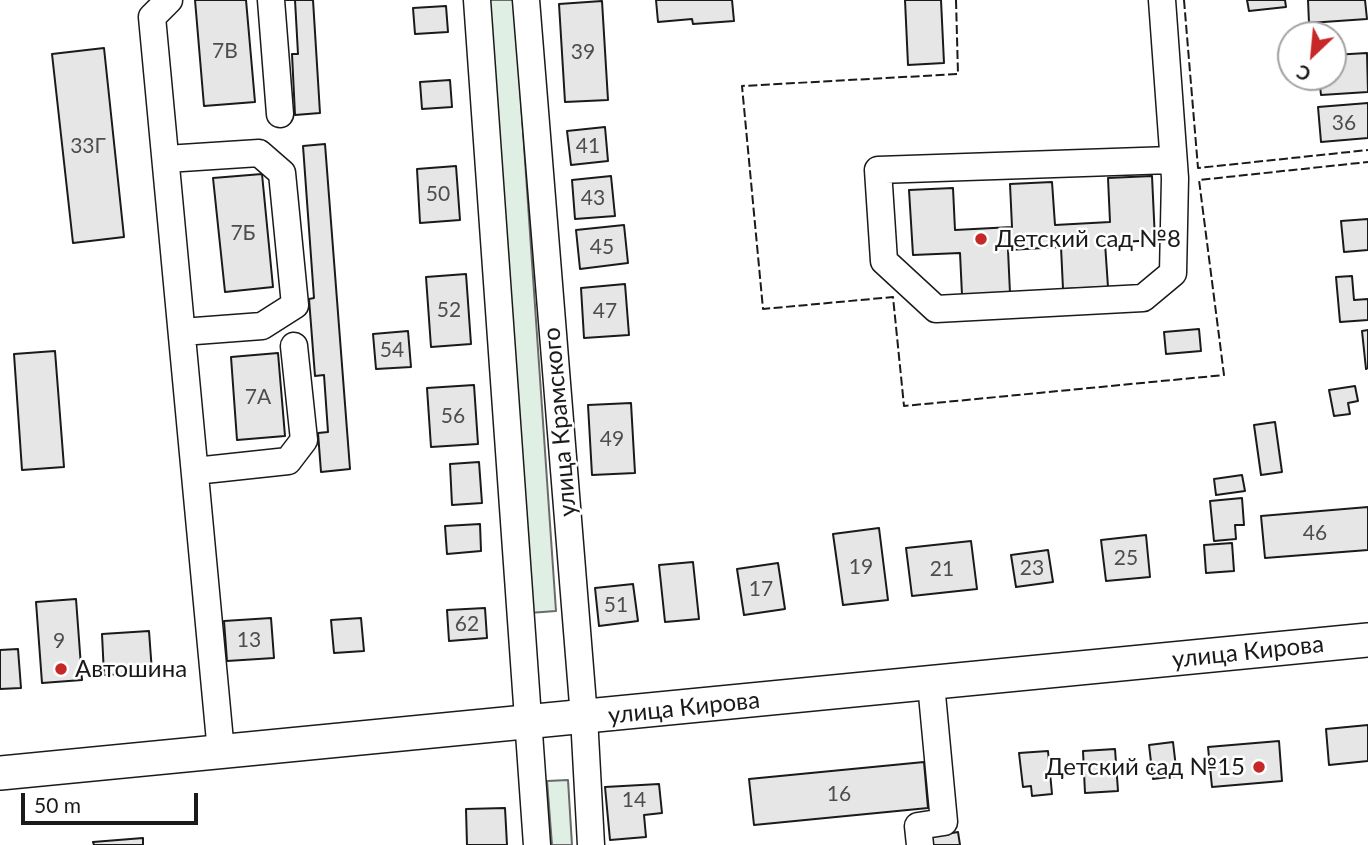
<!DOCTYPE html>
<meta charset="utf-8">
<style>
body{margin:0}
#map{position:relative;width:1368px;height:845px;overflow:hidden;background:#fff;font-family:Lato,sans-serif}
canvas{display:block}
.north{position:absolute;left:1277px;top:21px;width:70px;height:70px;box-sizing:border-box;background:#fff;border:2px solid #a3a3a3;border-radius:50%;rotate:206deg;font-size:19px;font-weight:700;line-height:28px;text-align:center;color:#1a1a1a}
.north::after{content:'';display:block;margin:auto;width:24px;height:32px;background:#c62828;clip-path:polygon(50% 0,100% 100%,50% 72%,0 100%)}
.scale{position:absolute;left:21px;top:793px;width:177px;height:32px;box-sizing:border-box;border:4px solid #1a1a1a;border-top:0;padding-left:9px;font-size:21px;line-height:24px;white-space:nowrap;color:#1a1a1a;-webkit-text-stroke:5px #fff;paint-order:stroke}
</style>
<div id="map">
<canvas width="1368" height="845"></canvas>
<div class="north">С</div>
<div class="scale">50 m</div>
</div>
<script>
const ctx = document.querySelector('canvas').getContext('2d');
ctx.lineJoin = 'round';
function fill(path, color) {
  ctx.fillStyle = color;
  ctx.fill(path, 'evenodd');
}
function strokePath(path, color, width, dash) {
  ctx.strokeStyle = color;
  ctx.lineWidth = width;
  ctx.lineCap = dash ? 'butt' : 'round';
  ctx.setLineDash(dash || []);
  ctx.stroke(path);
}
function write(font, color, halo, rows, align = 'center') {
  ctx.font = font + ' Lato,sans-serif';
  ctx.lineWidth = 5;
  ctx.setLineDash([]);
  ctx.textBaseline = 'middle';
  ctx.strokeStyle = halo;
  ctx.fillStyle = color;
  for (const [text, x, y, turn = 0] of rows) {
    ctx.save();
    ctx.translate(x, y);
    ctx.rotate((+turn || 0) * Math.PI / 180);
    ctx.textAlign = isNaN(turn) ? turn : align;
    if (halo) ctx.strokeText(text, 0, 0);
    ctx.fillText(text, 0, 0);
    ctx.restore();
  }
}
const green = new Path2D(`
 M 487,0 L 514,0 L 556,611 L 529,613 Z
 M 568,780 L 572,845 L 552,845 L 547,781 Z`);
fill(green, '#e0efe3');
strokePath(green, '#6a6a6a', 2);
const building = new Path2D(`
 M 195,0 L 246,0 L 255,102 L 204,106 Z
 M 286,0 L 313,0 L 320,113 L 295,115 L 292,54 L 298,54 L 295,0 Z
 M 656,0 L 732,0 L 734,21 L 693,24 L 692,19 L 658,22 Z
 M 905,0 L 941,0 L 944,63 L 908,65 Z
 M 1247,0 L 1285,0 L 1286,7 L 1249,11 Z
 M 1308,0 L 1365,0 L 1367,19 L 1309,23 Z
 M 602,1 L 608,100 L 565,102 L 559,4 Z
 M 446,6 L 448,32 L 415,34 L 413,8 Z
 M 104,48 L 124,237 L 73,243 L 52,54 Z
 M 1367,53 L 1368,92 L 1321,95 L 1319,77 L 1333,77 L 1333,55 Z
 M 450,80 L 452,107 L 422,109 L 420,82 Z
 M 1368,103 L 1368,138 L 1321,142 L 1318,107 Z
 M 605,127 L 608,161 L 571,165 L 567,131 Z
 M 325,144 L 350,469 L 321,472 L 318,433 L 328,432 L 324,375 L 315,376 L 309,299 L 314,298 L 303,146 Z
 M 456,166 L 460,220 L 420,223 L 417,169 Z
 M 262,174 L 273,287 L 225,292 L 213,178 Z
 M 611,176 L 615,216 L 575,219 L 572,180 Z
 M 1152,176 L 1155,240 L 1105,243 L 1108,287 L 1063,289 L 1061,247 L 1008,250 L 1010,293 L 962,295 L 960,253 L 913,255 L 909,190 L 953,188 L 955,230 L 1012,227 L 1010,184 L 1052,182 L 1055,225 L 1110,222 L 1108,178 Z
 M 1368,219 L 1368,250 L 1344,252 L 1341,221 Z
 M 624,225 L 628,263 L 580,269 L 576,230 Z
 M 466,274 L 471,344 L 431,347 L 426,277 Z
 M 1352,276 L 1354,300 L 1368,299 L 1368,320 L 1340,322 L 1336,277 Z
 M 625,284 L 629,335 L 584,338 L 581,288 Z
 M 1199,329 L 1201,351 L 1166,354 L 1164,332 Z
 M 1368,330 L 1368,368 L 1366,369 L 1362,331 Z
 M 408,331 L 411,367 L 376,369 L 373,334 Z
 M 55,351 L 64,467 L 22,470 L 14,354 Z
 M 278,353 L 285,436 L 237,440 L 231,357 Z
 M 474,385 L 478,444 L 431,447 L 427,388 Z
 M 1355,386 L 1358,401 L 1348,403 L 1350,414 L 1334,416 L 1329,390 Z
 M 631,403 L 635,473 L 592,475 L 588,405 Z
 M 1275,422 L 1282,472 L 1261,475 L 1254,425 Z
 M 479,462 L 482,503 L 452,505 L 450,464 Z
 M 1242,475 L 1245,491 L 1216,495 L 1214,479 Z
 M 1242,498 L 1244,525 L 1235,525 L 1236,539 L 1214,541 L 1210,501 Z
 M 1368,507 L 1368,550 L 1265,558 L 1261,516 Z
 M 480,524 L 481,551 L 447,554 L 445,526 Z
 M 879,528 L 888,600 L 843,605 L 833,534 Z
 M 1146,535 L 1150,577 L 1106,581 L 1101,540 Z
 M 971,541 L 977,589 L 912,596 L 906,548 Z
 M 1232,543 L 1234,571 L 1206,573 L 1204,545 Z
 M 1048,550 L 1053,582 L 1016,587 L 1011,555 Z
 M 693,562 L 699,619 L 665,622 L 659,565 Z
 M 778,563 L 785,609 L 744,615 L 737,569 Z
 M 633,584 L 638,621 L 599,626 L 595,588 Z
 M 76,599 L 82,680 L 42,683 L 36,602 Z
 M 485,608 L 487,638 L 449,641 L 447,610 Z
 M 271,618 L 274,658 L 227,661 L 224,621 Z
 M 361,618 L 364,651 L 334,653 L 331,620 Z
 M 149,631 L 152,672 L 104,675 L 102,634 Z
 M 18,649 L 21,688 L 0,689 L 0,650 Z
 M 1368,725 L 1368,761 L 1329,765 L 1326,729 Z
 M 1279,741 L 1282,781 L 1212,787 L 1208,747 Z
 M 1173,742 L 1177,776 L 1153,779 L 1149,745 Z
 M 1115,749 L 1118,791 L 1085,793 L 1083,751 Z
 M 1048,751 L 1052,794 L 1032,796 L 1031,786 L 1023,787 L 1019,753 Z
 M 924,762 L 928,808 L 754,825 L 749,779 Z
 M 659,784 L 662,813 L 644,815 L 646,837 L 610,840 L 605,787 Z
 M 505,808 L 507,845 L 467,845 L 466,809 Z
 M 958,832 L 960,845 L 931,845 L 929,837 Z
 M 143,838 L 143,845 L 94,845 L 93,842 Z`);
fill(building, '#e6e6e6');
strokePath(building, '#1a1a1a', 2);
const minor = new Path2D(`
 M 169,0 L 152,17 L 221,752
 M 271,0 L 280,114
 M 477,0 L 537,845
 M 526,0 L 584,717 L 591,845
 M 1162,0 L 1175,178 L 1173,273 L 1143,298 L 936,309 L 884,261 L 878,170 L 1171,160
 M 166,159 L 259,153 L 282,173 L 295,305 L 262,326 L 182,332
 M 195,471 L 288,461 L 304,440 L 294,346
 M 920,845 L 918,826 L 944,822 L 931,684`);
const major = new Path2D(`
 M 0,773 L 1368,640`);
strokePath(minor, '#1a1a1a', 29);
strokePath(major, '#1a1a1a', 36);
strokePath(minor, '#fff', 26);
strokePath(major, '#fff', 33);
strokePath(new Path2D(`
 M 956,0 L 958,74 L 742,86 L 763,309 L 893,297 L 904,406 L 1224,375 L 1199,180 L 1368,162
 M 1184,0 L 1198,168 L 1368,150`), '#1a1a1a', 2, [9, 3.5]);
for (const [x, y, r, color] of [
 [981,239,7,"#c62828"],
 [61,669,7,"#c62828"],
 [1259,767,7,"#c62828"]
]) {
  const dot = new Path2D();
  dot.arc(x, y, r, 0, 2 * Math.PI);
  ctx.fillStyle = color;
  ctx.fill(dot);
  strokePath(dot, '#fff', 2.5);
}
write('21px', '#4d4d4d', null, [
 ["7В",225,51],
 ["39",583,52],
 ["36",1344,123],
 ["33Г",88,146],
 ["41",588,146],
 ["50",438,194],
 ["43",593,198],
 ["7Б",243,233],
 ["45",602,247],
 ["52",449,310],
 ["47",605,311],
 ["54",392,350],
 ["7А",258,397],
 ["56",453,416],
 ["49",612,439],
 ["46",1315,533],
 ["25",1126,558],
 ["19",861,567],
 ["23",1032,568],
 ["21",942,569],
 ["17",761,589],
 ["51",616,605],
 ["62",467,624],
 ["13",249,640],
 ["9",59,641],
 ["16",839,794],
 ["14",634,800]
]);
write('24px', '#1a1a1a', '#fff', [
 ["Детский сад №8",995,239],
 ["Автошина",75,669],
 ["Детский сад №15",1245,767,"right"]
], 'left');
write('24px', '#1a1a1a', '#fff', [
 ["улица Крамского",560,422,-95],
 ["улица Кирова",1248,652,-6],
 ["улица Кирова",684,708,-6]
]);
</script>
